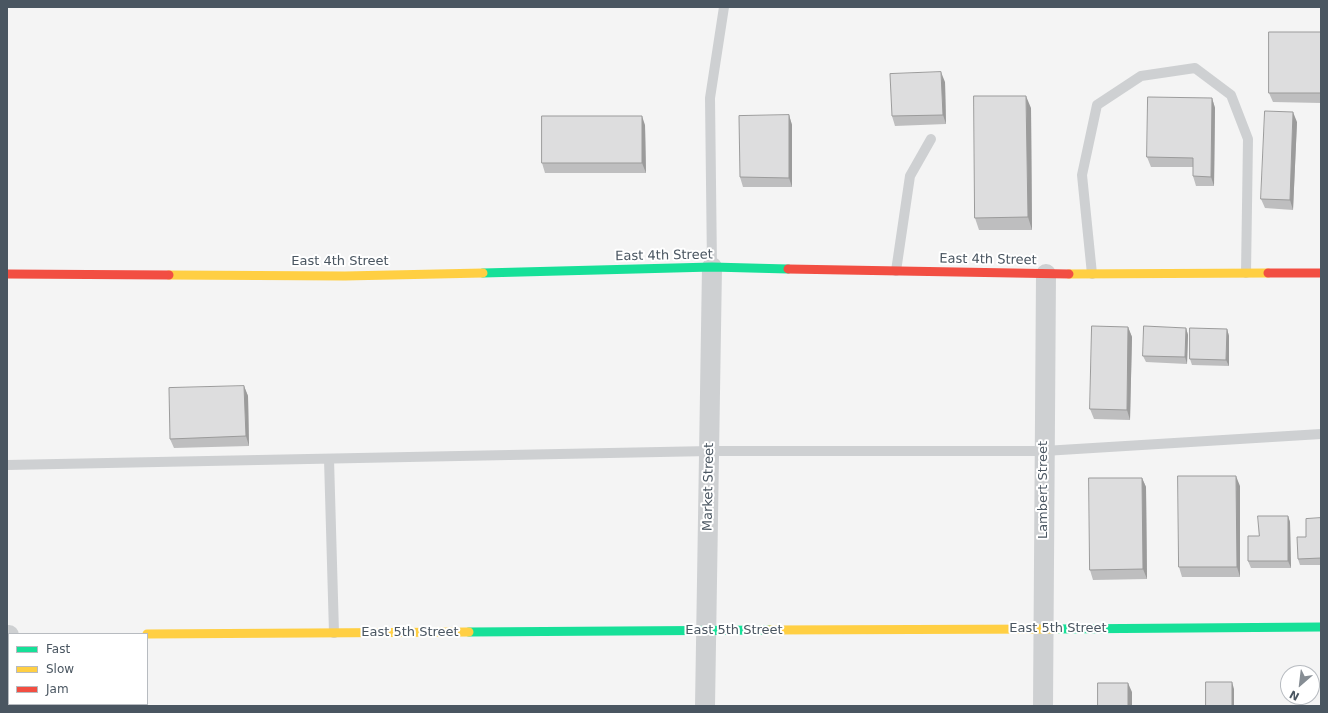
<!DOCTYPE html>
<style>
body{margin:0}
#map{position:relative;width:1328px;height:713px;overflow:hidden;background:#f4f4f4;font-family:"DejaVu Sans",sans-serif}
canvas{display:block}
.frame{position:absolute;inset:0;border:8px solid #4a5661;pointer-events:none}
.legend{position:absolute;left:8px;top:633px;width:140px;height:72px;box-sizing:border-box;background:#fff;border:1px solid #b7bbc0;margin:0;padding:5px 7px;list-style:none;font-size:12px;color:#4a5661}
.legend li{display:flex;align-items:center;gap:8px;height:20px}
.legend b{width:20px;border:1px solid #b7bbc0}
.north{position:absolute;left:1280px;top:665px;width:40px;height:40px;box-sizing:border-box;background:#fff;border:1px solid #b7bbc0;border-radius:50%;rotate:208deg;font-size:11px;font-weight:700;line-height:16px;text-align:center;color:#4a5661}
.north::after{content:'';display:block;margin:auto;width:14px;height:18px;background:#868d94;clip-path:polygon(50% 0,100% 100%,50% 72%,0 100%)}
</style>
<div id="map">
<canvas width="1328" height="713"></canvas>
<div class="frame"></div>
<ul class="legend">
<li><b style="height:5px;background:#16e098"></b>Fast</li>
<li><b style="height:5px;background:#ffcf43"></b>Slow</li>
<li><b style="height:5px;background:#f24e42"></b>Jam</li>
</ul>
<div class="north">N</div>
</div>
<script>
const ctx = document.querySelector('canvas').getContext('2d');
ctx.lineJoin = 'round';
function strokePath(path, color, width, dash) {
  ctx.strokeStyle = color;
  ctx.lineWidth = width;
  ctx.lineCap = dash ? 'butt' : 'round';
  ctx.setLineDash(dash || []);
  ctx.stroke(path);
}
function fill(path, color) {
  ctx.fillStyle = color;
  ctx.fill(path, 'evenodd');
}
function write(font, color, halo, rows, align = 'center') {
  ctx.font = font + ' "DejaVu Sans",sans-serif';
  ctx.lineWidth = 4;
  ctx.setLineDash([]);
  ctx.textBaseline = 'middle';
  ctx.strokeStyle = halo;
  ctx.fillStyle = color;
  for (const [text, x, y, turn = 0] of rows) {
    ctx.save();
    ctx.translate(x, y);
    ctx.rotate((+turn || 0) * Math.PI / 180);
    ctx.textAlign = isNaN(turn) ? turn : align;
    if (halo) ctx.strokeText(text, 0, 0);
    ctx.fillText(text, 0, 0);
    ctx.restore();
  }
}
strokePath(new Path2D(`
 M 712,267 L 710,98 L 724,7
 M 896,271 L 910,176 L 931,139
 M 1092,274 L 1082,175 L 1097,105 L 1141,76 L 1195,68 L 1231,95 L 1248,139 L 1246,273
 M 329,459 L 334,633
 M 7,465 L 710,451 L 1044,451 L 1321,434`), '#ced0d2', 10);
strokePath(new Path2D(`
 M 7,635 L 9,635
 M 705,706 L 712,267
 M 1043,706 L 1046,274`), '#ced0d2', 20);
strokePath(new Path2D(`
 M 483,273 L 712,267 L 788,269
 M 1057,629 L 1321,627
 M 469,632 L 769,630`), '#16e098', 9);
strokePath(new Path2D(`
 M 1069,274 L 1268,273
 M 169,275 L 345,276 L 483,273
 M 769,630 L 1057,629
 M 147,634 L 469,632`), '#ffcf43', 9);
strokePath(new Path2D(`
 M 788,269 L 1069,274
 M 1268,273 L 1321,273
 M 7,274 L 169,275`), '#f24e42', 9);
fill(new Path2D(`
 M 1321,32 L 1321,103 L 1273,102 L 1269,93 Z
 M 945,82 L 946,124 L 895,126 L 892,116 Z
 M 1212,98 L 1215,108 L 1214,186 L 1196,186 L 1193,176 L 1193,167 L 1151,167 L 1147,157 Z
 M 1031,108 L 1032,230 L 979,230 L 975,218 Z
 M 789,115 L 792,125 L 792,187 L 743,187 L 740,177 Z
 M 1297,122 L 1293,210 L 1265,208 L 1261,199 Z
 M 645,125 L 646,173 L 545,173 L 542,163 Z
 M 1128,327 L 1132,337 L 1130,420 L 1094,419 L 1090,409 Z
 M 1186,328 L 1188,335 L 1187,364 L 1146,362 L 1143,356 Z
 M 1227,329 L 1229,336 L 1229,366 L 1192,365 L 1190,359 Z
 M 244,386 L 248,396 L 249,446 L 174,448 L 170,439 Z
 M 1142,478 L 1146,487 L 1147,579 L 1093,580 L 1090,570 Z
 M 1240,486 L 1240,577 L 1182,577 L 1179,567 Z
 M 1288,516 L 1290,522 L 1291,568 L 1251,568 L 1248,561 L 1259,536 Z
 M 1321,518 L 1321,565 L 1300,565 L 1298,559 L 1306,537 Z`), '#bebebf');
fill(new Path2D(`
 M 941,72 L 945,82 L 946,124 L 943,115 Z
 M 1026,96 L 1031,108 L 1032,230 L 1028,217 Z
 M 1212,98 L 1215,108 L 1214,186 L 1211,177 Z
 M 1293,112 L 1297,122 L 1293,210 L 1290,200 Z
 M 789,115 L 792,125 L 792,187 L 789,178 Z
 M 642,116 L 645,125 L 646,173 L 642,163 Z
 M 1128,327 L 1132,337 L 1130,420 L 1127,410 Z
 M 1186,328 L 1188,335 L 1187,364 L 1185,357 Z
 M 1227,329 L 1229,336 L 1229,366 L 1226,360 Z
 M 244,386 L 248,396 L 249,446 L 246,436 Z
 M 1236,476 L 1240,486 L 1240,577 L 1237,567 Z
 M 1142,478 L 1146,487 L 1147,579 L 1143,569 Z
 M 1288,516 L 1290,522 L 1291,568 L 1288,561 Z
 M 1232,682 L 1234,689 L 1234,706 L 1232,706 Z
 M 1128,683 L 1132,692 L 1132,706 L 1128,706 Z`), '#9b9b9b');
const building = new Path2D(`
 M 1269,32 L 1321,32 L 1321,93 L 1269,93 Z
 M 941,72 L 943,115 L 892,116 L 890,74 Z
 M 974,96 L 1026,96 L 1028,217 L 975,218 Z
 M 1148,97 L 1212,98 L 1211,177 L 1193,176 L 1193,158 L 1147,157 Z
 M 1265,111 L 1293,112 L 1290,200 L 1261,199 Z
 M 789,115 L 789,178 L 740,177 L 739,116 Z
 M 542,116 L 642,116 L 642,163 L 542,163 Z
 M 1092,326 L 1128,327 L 1127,410 L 1090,409 Z
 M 1144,326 L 1186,328 L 1185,357 L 1143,356 Z
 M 1190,328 L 1227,329 L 1226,360 L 1190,359 Z
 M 244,386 L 246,436 L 170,439 L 169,388 Z
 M 1178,476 L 1236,476 L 1237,567 L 1179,567 Z
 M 1089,478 L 1142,478 L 1143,569 L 1090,570 Z
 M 1258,516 L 1288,516 L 1288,561 L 1248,561 L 1248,536 L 1259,536 Z
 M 1321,518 L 1321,558 L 1298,559 L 1297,537 L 1306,537 L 1306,519 Z
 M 1206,682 L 1232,682 L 1232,706 L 1206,706 Z
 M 1098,683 L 1128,683 L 1128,706 L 1098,706 Z`);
fill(building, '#ddddde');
strokePath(building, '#9b9b9b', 1);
write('13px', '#4a5661', '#fff', [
 ["East 4th Street",664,256,-1],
 ["East 4th Street",988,260,1],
 ["East 4th Street",340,262],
 ["Market Street",709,487,-89],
 ["Lambert Street",1044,490,-90],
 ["East 5th Street",1058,629],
 ["East 5th Street",734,631],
 ["East 5th Street",410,633]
]);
</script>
